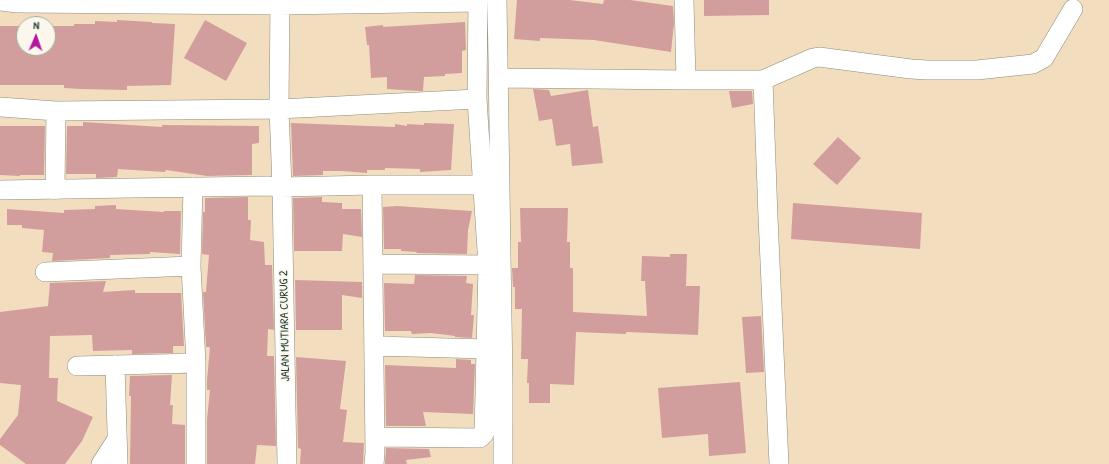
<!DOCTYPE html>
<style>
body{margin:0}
#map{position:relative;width:1109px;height:464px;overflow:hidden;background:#f3ddbf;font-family:"Patrick Hand",sans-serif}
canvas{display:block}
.north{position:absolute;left:16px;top:16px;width:40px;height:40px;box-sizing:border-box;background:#fbf7ec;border:1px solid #a3ada2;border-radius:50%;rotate:2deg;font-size:11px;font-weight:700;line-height:16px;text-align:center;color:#1f3d34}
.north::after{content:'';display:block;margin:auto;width:14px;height:18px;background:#b5179e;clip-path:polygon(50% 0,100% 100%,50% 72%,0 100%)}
</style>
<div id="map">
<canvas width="1109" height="464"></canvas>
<div class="north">N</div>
</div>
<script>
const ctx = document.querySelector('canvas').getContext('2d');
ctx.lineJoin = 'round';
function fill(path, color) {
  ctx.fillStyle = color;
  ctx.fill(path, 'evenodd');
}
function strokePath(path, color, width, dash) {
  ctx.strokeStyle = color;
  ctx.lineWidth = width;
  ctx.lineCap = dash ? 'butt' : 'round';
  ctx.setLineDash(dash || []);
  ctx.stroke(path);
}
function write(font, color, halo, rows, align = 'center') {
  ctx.font = font + ' "Patrick Hand",sans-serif';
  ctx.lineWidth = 3.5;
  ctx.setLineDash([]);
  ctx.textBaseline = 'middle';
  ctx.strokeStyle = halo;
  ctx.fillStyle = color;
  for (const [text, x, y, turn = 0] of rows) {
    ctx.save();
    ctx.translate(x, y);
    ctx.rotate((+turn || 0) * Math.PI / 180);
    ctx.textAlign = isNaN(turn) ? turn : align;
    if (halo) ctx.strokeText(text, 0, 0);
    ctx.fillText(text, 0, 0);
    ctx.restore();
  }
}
fill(new Path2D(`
 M 517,0 L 570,0 L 603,4 L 604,0 L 630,0 L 673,6 L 674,23 L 671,52 L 594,40 L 540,38 L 540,41 L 514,39 Z
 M 704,0 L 769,0 L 769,15 L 704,16 Z
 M 117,20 L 152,22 L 152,23 L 175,24 L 171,85 L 127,86 L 127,90 L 80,89 L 64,88 L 64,85 L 0,85 L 0,26 L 24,26 L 24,48 L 48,48 L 48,26 L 74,26 L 74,24 L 95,24 L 95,21 L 117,22 Z
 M 205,20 L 247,43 L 226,81 L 184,58 Z
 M 465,22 L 466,50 L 462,51 L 462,73 L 445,74 L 445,76 L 424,77 L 423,91 L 418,91 L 387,89 L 387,77 L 371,78 L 369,45 L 367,45 L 365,27 L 383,25 L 383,27 Z
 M 533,89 L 549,90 L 551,96 L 588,90 L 593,127 L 598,126 L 603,163 L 572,166 L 570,144 L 556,146 L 552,119 L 539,121 Z
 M 729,91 L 752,91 L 753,104 L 732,108 Z
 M 83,122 L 162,127 L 162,125 L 259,126 L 259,143 L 252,144 L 252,175 L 207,176 L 166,170 L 165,172 L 118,169 L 117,177 L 96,178 L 96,174 L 66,174 L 67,126 L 83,126 Z
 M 291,123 L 395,127 L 395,124 L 407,126 L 407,124 L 424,125 L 424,123 L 454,124 L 451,170 L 420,172 L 420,169 L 385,168 L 385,170 L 367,170 L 367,173 L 342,171 L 323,171 L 323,175 L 293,176 Z
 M 0,126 L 45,126 L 44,175 L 20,175 L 20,176 L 0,175 Z
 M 838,137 L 861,158 L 837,185 L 813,164 Z
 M 248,197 L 248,220 L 251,220 L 250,240 L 264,242 L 265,265 L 272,265 L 274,330 L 268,329 L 267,356 L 274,356 L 276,446 L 257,445 L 255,464 L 207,464 L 207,419 L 210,390 L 207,390 L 207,380 L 210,347 L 206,347 L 203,292 L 206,292 L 209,255 L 202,254 L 203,212 L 205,212 L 205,198 Z
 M 322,197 L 322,202 L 342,203 L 342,209 L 361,209 L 362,237 L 343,234 L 342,251 L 294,251 L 293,198 Z
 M 793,203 L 922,213 L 920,249 L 791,239 Z
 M 116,205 L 116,209 L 164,212 L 164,211 L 181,211 L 180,254 L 150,252 L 150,254 L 110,255 L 110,258 L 52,261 L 53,253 L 42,252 L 44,230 L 22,228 L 22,225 L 7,225 L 7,209 L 64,213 L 64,210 L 95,209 L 95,206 Z
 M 397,206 L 472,211 L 468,230 L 467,254 L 416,253 L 417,252 L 401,251 L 401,249 L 384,249 L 383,207 Z
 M 520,208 L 568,208 L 567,242 L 570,242 L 570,268 L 573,268 L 573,312 L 647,316 L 645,281 L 641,281 L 642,256 L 670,257 L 670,254 L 687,254 L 686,286 L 700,286 L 698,335 L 626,332 L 626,334 L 576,332 L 574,385 L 550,384 L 550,403 L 529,403 L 529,383 L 527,383 L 528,359 L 521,359 L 522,309 L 515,309 L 515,287 L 513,287 L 512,268 L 518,268 L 518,242 L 521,242 Z
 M 415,275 L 467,276 L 466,283 L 473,284 L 471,315 L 474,315 L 472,338 L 455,337 L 455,336 L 431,333 L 412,334 L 411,331 L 385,331 L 384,283 L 414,284 Z
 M 295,280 L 362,282 L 362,298 L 342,295 L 342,330 L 296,330 Z
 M 106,281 L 103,292 L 135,290 L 135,293 L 181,293 L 184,346 L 173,346 L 173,353 L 132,354 L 132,350 L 93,351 L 92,335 L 50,336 L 49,378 L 58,378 L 57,401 L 93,417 L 82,441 L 65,464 L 26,464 L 0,445 L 0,439 L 18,415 L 21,385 L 0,383 L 0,312 L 48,306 L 50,283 Z
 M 761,316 L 764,372 L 746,373 L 742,317 Z
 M 296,357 L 346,361 L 340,409 L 347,410 L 343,442 L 364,443 L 363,464 L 300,464 L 301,449 L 298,448 Z
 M 456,359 L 471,360 L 471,364 L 475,364 L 473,414 L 423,412 L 426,426 L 386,426 L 385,365 L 456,368 Z
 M 172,375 L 170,405 L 173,405 L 172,424 L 185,425 L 185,464 L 130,464 L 131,396 L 129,396 L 130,376 Z
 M 740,382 L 746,453 L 709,456 L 708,434 L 662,438 L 658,388 Z
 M 386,448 L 429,449 L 431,457 L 406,460 L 407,464 L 385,464 Z`), '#d29e9d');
const street = new Path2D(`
 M 497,0 L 503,380 L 503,464
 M 684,0 L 686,80
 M 0,1 L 17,3 L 280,5 L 478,2
 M 498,78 L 686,80 L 763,80 L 813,58 L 819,57 L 911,69 L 927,70 L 977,70 L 1033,64 L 1044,58 L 1073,9
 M 763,80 L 768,217 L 779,464
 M 0,107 L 56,111 L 279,109 L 477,99
 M 372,185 L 375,453 L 374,464
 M 193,187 L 191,266 L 196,363 L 196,464
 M 0,190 L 267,186 L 282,187 L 279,109 L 280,0
 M 55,190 L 56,111
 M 373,264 L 488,265
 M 45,272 L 191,266
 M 374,346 L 487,349
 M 115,365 L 118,464
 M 77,366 L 196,363
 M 375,437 L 480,438 L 484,434 L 488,265 L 477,99 L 478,0
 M 101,464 L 117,439
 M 287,464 L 282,187 L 372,185 L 482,185`);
strokePath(street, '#898d7a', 20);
strokePath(street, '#fff', 19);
write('12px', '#1f3d34', '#fbf7ec', [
 ["JALAN MUTIARA CURUG 2",285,326,-91]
]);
</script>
